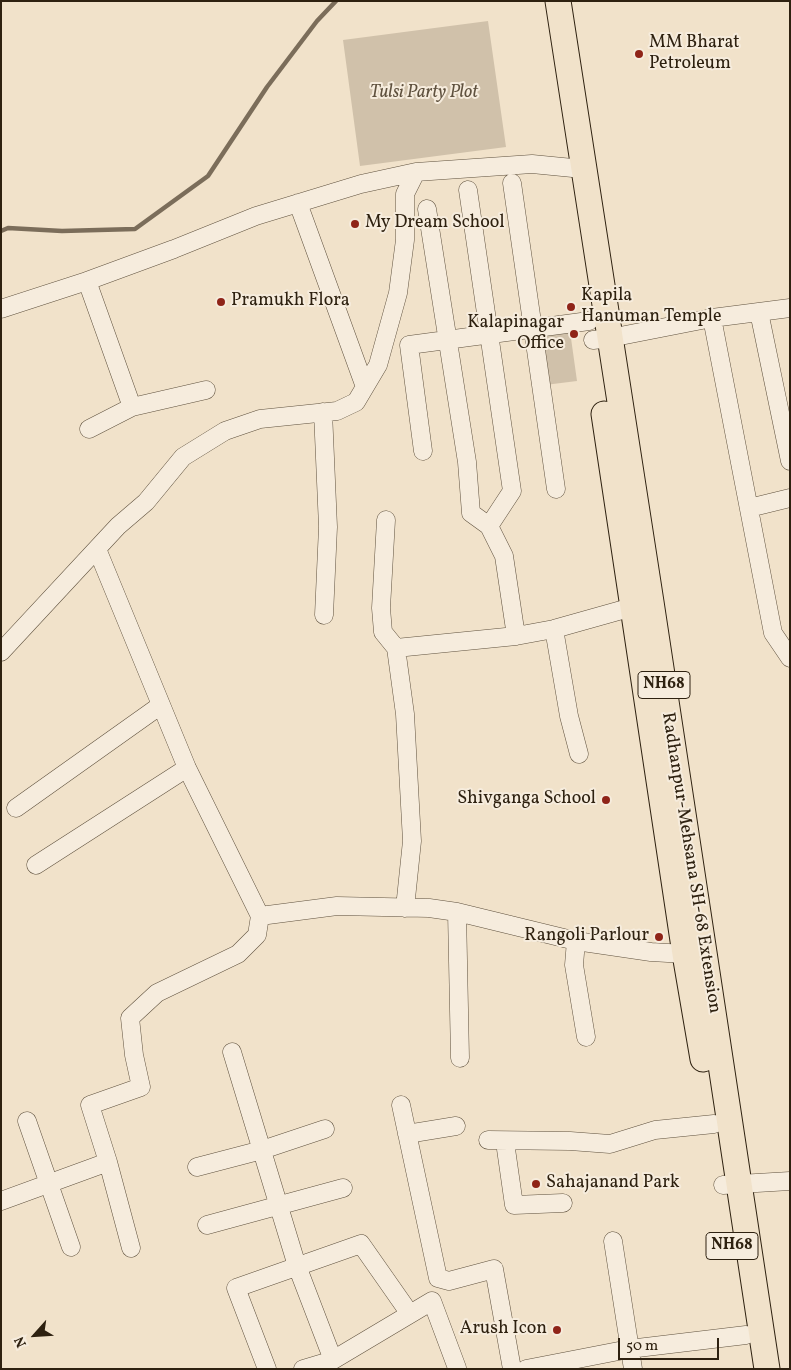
<!DOCTYPE html>
<style>
body{margin:0}
#map{position:relative;width:791px;height:1370px;overflow:hidden;background:#f1e2ca;font-family:Vollkorn,serif}
canvas{display:block}
.frame{position:absolute;inset:0;border:2px solid #2e2110;pointer-events:none}
.north{position:absolute;left:10px;top:1310px;width:50px;height:50px;-webkit-text-stroke:4px #f6ecdd;paint-order:stroke;rotate:244deg;font-size:14px;font-weight:700;line-height:20px;text-align:center;color:#2e2110}
.north::after{content:'';display:block;margin:auto;width:18px;height:22px;background:#2e2110;clip-path:polygon(50% 0,100% 100%,50% 72%,0 100%)}
.scale{position:absolute;left:618px;top:1338px;width:101px;height:22px;box-sizing:border-box;border:2px solid #2e2110;border-top:0;padding-left:6px;font-size:15px;line-height:18px;white-space:nowrap;color:#2e2110;-webkit-text-stroke:4px #f6ecdd;paint-order:stroke}
</style>
<div id="map">
<canvas width="791" height="1370"></canvas>
<div class="frame"></div>
<div class="north">N</div>
<div class="scale">50 m</div>
</div>
<script>
const ctx = document.querySelector('canvas').getContext('2d');
ctx.lineJoin = 'round';
function fill(path, color) {
  ctx.fillStyle = color;
  ctx.fill(path, 'evenodd');
}
function strokePath(path, color, width, dash) {
  ctx.strokeStyle = color;
  ctx.lineWidth = width;
  ctx.lineCap = dash ? 'butt' : 'round';
  ctx.setLineDash(dash || []);
  ctx.stroke(path);
}
function write(font, color, halo, rows, align = 'center') {
  ctx.font = font + ' Vollkorn,serif';
  ctx.lineWidth = 4;
  ctx.setLineDash([]);
  ctx.textBaseline = 'middle';
  ctx.strokeStyle = halo;
  ctx.fillStyle = color;
  for (const [text, x, y, turn = 0] of rows) {
    ctx.save();
    ctx.translate(x, y);
    ctx.rotate((+turn || 0) * Math.PI / 180);
    ctx.textAlign = isNaN(turn) ? turn : align;
    if (halo) ctx.strokeText(text, 0, 0);
    ctx.fillText(text, 0, 0);
    ctx.restore();
  }
}
fill(new Path2D(`
 M 488,21 L 506,147 L 360,166 L 343,40 Z
 M 570,331 L 577,381 L 545,385 L 538,334 Z`), '#d0c1aa');
strokePath(new Path2D(`
 M 1,231 L 8,228 L 62,231 L 135,229 L 208,176 L 267,87 L 317,21 L 336,1`), '#7b6d5a', 4.5);
const minor = new Path2D(`
 M 512,183 L 556,489
 M 468,190 L 512,491 L 489,526
 M 298,203 L 365,387
 M 427,209 L 467,462 L 471,513 L 489,526 L 504,556 L 516,636
 M 87,281 L 132,407
 M 1,309 L 87,281 L 174,249 L 256,216 L 361,184 L 416,172 L 532,164 L 583,169
 M 759,312 L 790,461
 M 712,318 L 773,633 L 790,658
 M 593,340 L 610,338 L 712,318 L 790,308
 M 323,412 L 328,527 L 324,615
 M 89,429 L 132,407 L 206,390
 M 423,451 L 409,345 L 589,321
 M 749,508 L 790,498
 M 386,520 L 381,608 L 383,632 L 396,648 L 405,714 L 412,841 L 405,908
 M 97,549 L 187,768 L 260,916
 M 554,629 L 569,716 L 579,754
 M 396,648 L 516,636 L 554,629 L 643,604
 M 1,652 L 118,526 L 146,502 L 183,457 L 225,431 L 260,419 L 337,411 L 356,402 L 378,365 L 398,293 L 405,240 L 405,194 L 416,172
 M 16,808 L 161,705
 M 36,865 L 187,768
 M 457,912 L 460,1058
 M 576,941 L 574,965 L 586,1037
 M 232,1052 L 297,1266 L 333,1360
 M 401,1105 L 438,1278 L 449,1281 L 494,1269 L 512,1369
 M 27,1121 L 71,1247
 M 407,1134 L 456,1126
 M 488,1140 L 570,1141 L 610,1144 L 655,1130 L 714,1124
 M 505,1142 L 514,1205 L 563,1203
 M 108,1162 L 131,1248
 M 197,1167 L 262,1150 L 325,1129
 M 723,1185 L 790,1181
 M 1,1201 L 108,1162 L 90,1105 L 141,1087 L 134,1055 L 130,1018 L 157,993 L 238,954 L 257,935 L 260,916 L 337,906 L 429,908 L 457,912 L 576,941 L 651,952 L 685,954
 M 207,1225 L 343,1188
 M 613,1241 L 633,1369
 M 267,1369 L 236,1288 L 361,1244 L 410,1314
 M 303,1369 L 333,1360 L 432,1301 L 457,1368
 M 526,1369 L 629,1349 L 746,1335`);
const highway = new Path2D(`
 M 558,1 L 651,602 L 767,1369
 M 604,414 L 685,954 L 703,1059`);
strokePath(minor, '#5f513e', 19);
strokePath(highway, '#2e2110', 27);
strokePath(minor, '#f6ecdd', 18);
strokePath(highway, '#f1e2ca', 25);
for (const [x, y, r, color] of [
 [639,54,5,"#8f2418"],
 [355,224,5,"#8f2418"],
 [221,302,5,"#8f2418"],
 [571,307,5,"#8f2418"],
 [574,334,5,"#8f2418"],
 [606,800,5,"#8f2418"],
 [659,937,5,"#8f2418"],
 [536,1184,5,"#8f2418"],
 [557,1330,5,"#8f2418"]
]) {
  const dot = new Path2D();
  dot.arc(x, y, r, 0, 2 * Math.PI);
  ctx.fillStyle = color;
  ctx.fill(dot);
  strokePath(dot, '#f6ecdd', 2);
}
for (const [x, y, w] of [
 [664,685,52],
 [732,1246,52]
]) {
  const box = new Path2D();
  box.roundRect(x - w / 2, y - 13.5, w, 27, 4);
  ctx.fillStyle = '#f6ecdd';
  ctx.fill(box);
  strokePath(box, '#2e2110', 1);
}
write('bold 16px', '#2e2110', null, [
 ["NH68",664,685],
 ["NH68",732,1246]
]);
write('18px', '#2e2110', '#f6ecdd', [
 ["MM Bharat",649,44],
 ["Petroleum",649,65],
 ["My Dream School",365,224],
 ["Kapila",581,297],
 ["Hanuman Temple",581,318],
 ["Pramukh Flora",231,302],
 ["Kalapinagar",564,324,"right"],
 ["Office",564,345,"right"],
 ["Shivganga School",596,800,"right"],
 ["Rangoli Parlour",649,937,"right"],
 ["Sahajanand Park",546,1184],
 ["Arush Icon",547,1330,"right"]
], 'left');
write('italic 18px', '#5f513e', '#f6ecdd', [
 ["Tulsi Party Plot",424,94]
]);
write('18px', '#2e2110', '#f6ecdd', [
 ["Radhanpur-Mehsana SH-68 Extension",690,863,81]
]);
</script>
